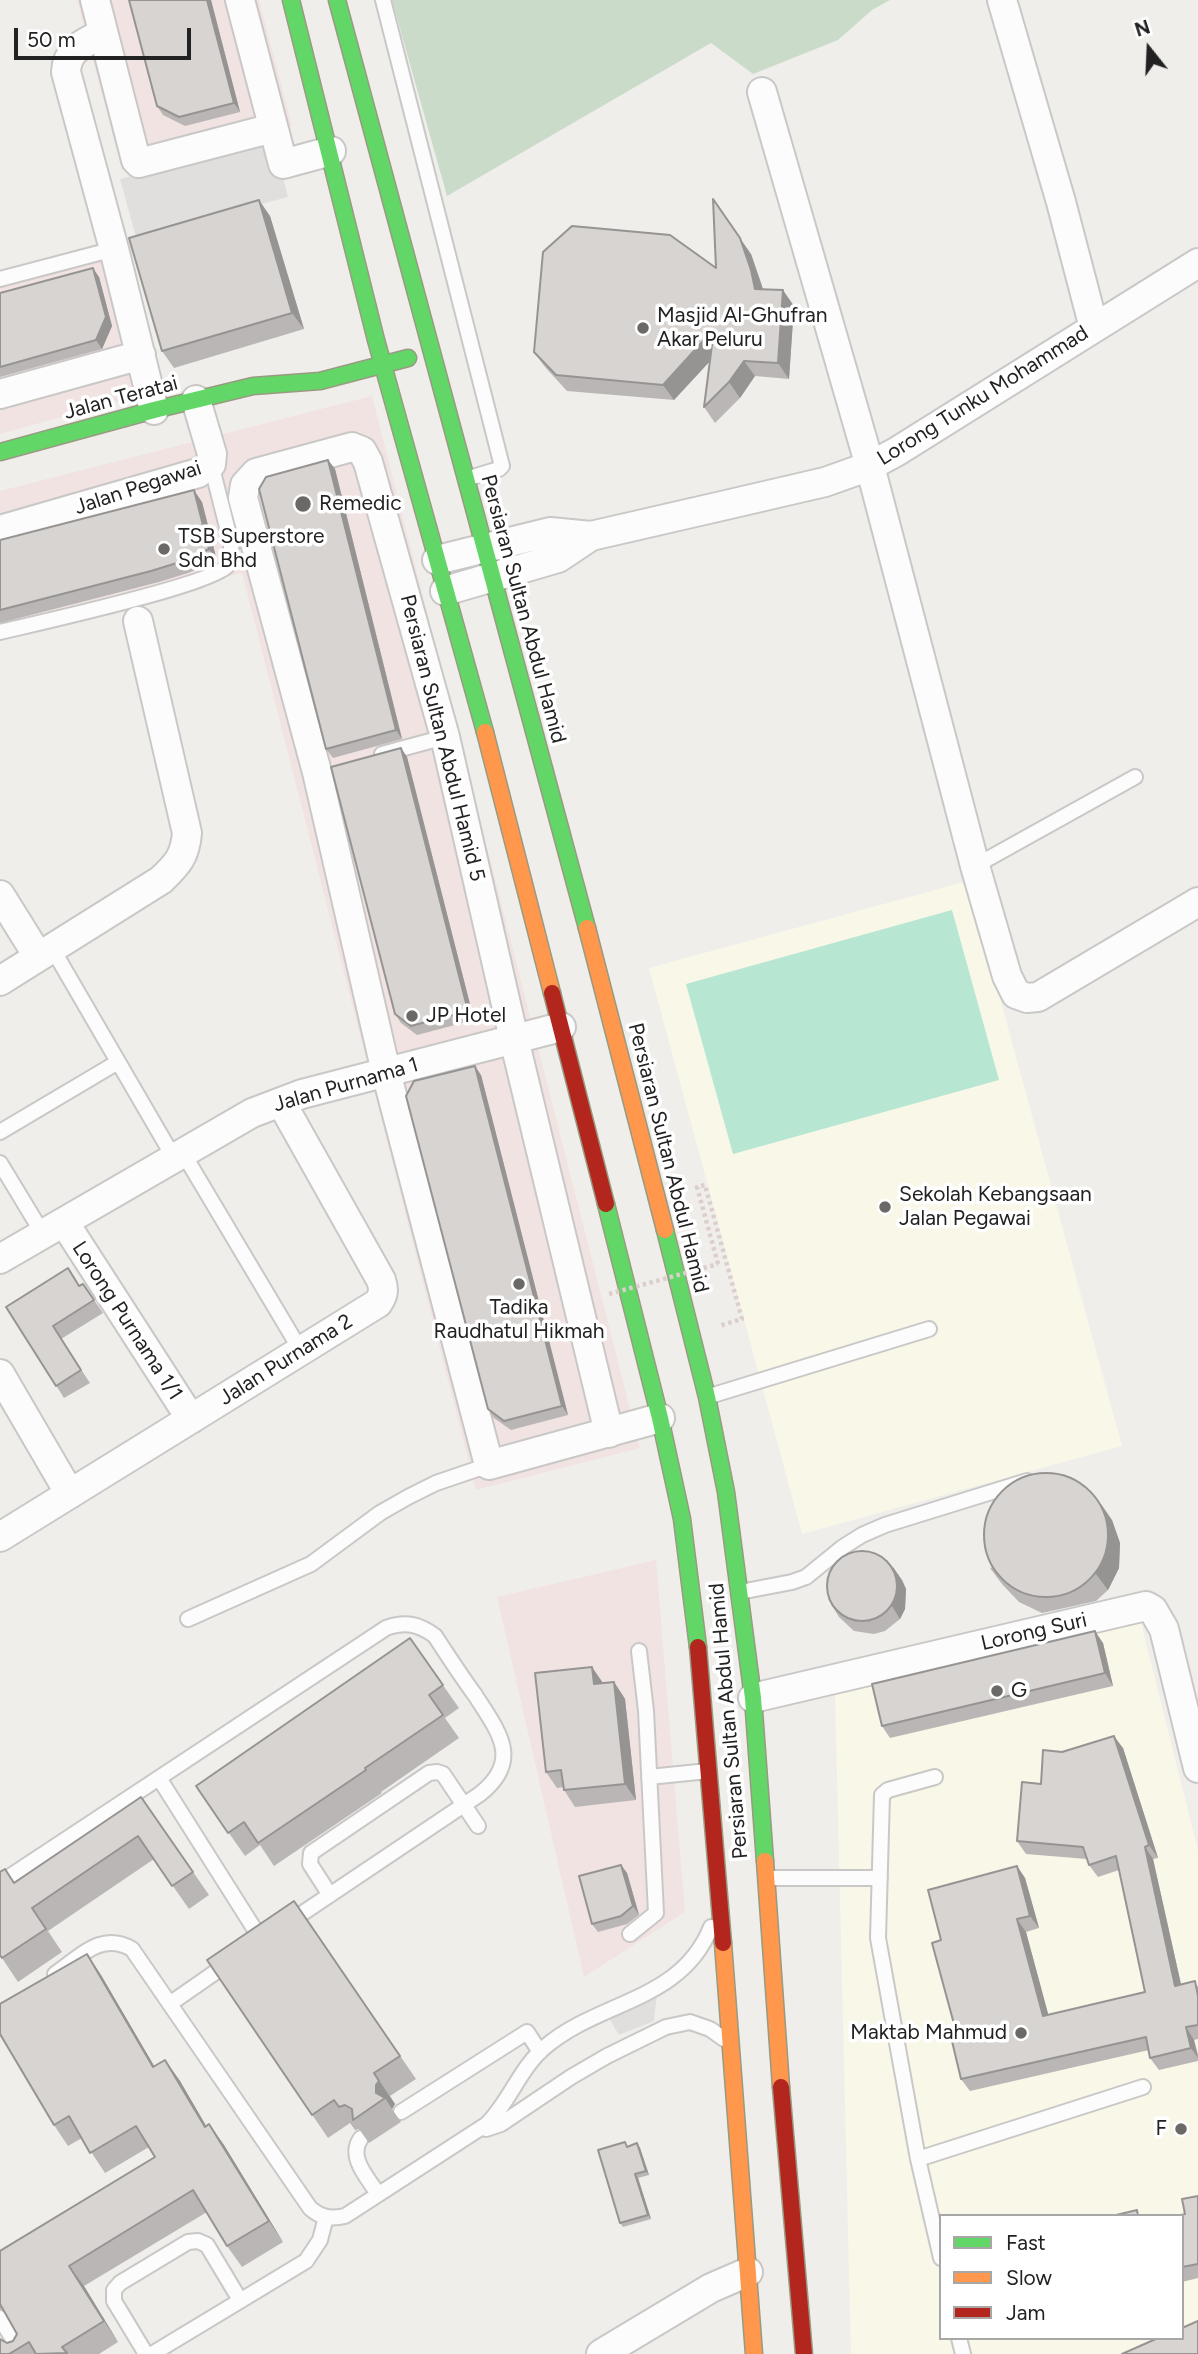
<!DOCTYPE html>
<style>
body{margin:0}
#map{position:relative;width:1198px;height:2354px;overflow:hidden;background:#f0eeeb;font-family:Figtree,sans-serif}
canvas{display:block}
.legend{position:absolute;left:939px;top:2214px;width:245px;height:126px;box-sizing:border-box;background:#fff;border:2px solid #a7a7a7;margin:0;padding:9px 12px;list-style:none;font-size:21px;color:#222}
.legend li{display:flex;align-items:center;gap:14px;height:35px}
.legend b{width:35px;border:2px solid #a7a7a7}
.north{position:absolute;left:1114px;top:14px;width:70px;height:70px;-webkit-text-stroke:5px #fff;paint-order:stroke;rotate:342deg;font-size:19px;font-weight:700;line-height:28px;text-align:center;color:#222}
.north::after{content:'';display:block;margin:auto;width:24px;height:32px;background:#222;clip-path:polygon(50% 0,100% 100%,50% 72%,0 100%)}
.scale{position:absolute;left:14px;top:28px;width:177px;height:32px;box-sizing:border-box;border:4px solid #222;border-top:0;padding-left:9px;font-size:21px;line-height:24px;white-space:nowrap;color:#222;-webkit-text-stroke:5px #fff;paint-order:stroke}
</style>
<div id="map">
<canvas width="1198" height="2354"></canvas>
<ul class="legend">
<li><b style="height:9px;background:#63d668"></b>Fast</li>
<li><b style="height:9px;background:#ff974d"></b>Slow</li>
<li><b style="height:9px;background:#b3261e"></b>Jam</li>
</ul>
<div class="north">N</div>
<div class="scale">50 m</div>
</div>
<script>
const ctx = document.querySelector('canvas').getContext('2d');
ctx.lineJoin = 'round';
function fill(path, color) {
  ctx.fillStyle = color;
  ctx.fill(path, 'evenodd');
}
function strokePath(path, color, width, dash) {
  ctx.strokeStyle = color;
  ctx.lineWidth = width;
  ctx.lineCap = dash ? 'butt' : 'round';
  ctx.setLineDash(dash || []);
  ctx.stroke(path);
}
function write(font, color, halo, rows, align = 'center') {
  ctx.font = font + ' Figtree,sans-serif';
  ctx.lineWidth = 7;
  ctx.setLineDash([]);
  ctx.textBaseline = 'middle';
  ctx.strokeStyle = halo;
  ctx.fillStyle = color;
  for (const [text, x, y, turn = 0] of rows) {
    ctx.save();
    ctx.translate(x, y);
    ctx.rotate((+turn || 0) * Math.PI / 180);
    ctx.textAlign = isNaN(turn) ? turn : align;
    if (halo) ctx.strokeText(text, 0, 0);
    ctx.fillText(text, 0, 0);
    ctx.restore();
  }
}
fill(new Path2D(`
 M 77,0 L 259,0 L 292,126 L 122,170 Z
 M 101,245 L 141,395 L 0,434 L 0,272 Z
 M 372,396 L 640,1448 L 476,1490 L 242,573 L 0,634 L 0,491 Z
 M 656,1560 L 685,1912 L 584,1977 L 497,1597 Z`), '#f1e3e1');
fill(new Path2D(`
 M 968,881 L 1122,1446 L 802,1534 L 649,968 Z
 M 1139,1615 L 1198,1850 L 1198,2354 L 851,2354 L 835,1693 ZM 941,2216 L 1182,2216 L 1182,2338 L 941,2338 Z`), '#f8f7e8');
fill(new Path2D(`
 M 392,0 L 890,0 L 872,10 L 838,40 L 753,74 L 711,43 L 447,196 Z`), '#cadbca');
fill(new Path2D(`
 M 952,910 L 999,1080 L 733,1154 L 686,984 Z`), '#b7e6d2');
fill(new Path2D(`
 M 273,139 L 288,197 L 136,237 L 120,179 Z
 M 657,1993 L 654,2021 L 619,2035 L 610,2020 Z`), '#e0dfde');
const lane = new Path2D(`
 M 383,0 L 502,466 L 499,469 L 466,479
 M 0,279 L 114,249
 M 0,632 C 33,624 215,584 228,565 C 232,559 231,550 231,543 L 211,464
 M 382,754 L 445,737
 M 975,866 L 1135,777
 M 52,948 L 174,1158
 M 0,1132 L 118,1062
 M 183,1153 L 301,1351
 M 0,1163 L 43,1234
 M 710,1396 L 929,1329
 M 740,1592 L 792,1582 L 806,1577 L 843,1547 L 862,1535 L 885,1525 L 1027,1481
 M 188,1619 L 311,1564 L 380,1513 L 408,1497 L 436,1483 L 489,1465
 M 649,1777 L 708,1771
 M 935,1777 L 888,1790 L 882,1795 L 878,1938 L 918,2159 L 941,2258
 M 159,1778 L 262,1941
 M 769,1878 L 880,1878
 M 0,1883 L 386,1628 C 406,1621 419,1624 435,1636 C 448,1656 461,1676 475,1695 C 498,1731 523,1760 480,1794 L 288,1923
 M 330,1895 L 310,1864 L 311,1853 L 429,1773 L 437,1772 L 443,1774 L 478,1826
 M 630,1934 L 656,1913 L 646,1711 L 639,1651
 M 55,1974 C 80,1957 101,1931 132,1949 L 310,2208 C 321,2218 331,2219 345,2216 L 487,2124 C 510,2101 520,2068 545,2047 C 600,2000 681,2002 711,1927
 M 171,2003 L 230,1962
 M 401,2112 L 527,2032 L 540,2052
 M 486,2129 L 501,2124 L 571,2077 L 607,2056 L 666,2027 L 690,2022 L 710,2029 L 724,2039
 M 361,2138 C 347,2157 368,2178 378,2194
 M 918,2159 L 1143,2087
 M 0,2318 L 22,2354
 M 959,2338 L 963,2354
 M 146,2354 L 114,2301 L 114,2290 L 120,2283 L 188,2242 L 198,2241 L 207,2245 L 240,2300
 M 152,2354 L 306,2261 L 320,2240 L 326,2217`);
const street = new Path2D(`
 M 95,0 L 136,160 L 139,163 L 273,128
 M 240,0 L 283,164 L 331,151
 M 1002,0 L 1061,202 L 1094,328
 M 103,33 C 84,44 67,48 66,72 L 114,249 L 154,410
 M 762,92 L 870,466 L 975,866 L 1007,976 L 1016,994 L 1027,998 L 1038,997 L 1198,902
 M 0,394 L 141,355
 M 0,530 L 198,473 L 211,464 L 212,454 L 196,400
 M 437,560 L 550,532 L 591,536 L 726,505 L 825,482 L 870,466 L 896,452 L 1198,263
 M 445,591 L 558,558 L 591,536
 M 0,895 L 38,956
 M 0,981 L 161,880 C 178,864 185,856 187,833 L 138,621
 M 64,1222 L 191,1419
 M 0,1259 L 252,1113 L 302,1094 L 561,1027
 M 0,1374 L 70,1494
 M 609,1433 L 514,1039 L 445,737 L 368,462 L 362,451 L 352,447 L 256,473 L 245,485 L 243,498 L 317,772 L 386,1072 L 489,1465 L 660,1418
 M 0,1537 L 378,1303 C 384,1294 384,1289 381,1280 L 281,1102
 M 753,1698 L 1146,1606 L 1153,1610 L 1164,1629 L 1198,1768
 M 601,2354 L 711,2288 L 748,2272`);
const fast = new Path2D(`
 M 291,0 L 376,340 L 485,732
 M 337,0 L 587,928
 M 0,452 L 154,410 L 253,386 L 320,381 L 408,358
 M 606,1204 L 660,1418 L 682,1519 L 698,1647
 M 665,1230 L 707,1397 L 726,1492 L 753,1698 L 765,1861`);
const slow = new Path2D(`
 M 485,732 L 552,993
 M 587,928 L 665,1230
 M 765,1861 L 781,2087
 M 723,1943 L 754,2354`);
const jam = new Path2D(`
 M 552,993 L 606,1204
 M 698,1647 L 723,1943
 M 781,2087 L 804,2354`);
strokePath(lane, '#c9c8c7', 18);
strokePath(street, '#c9c8c7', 32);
strokePath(fast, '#999a82', 19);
strokePath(slow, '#999a82', 19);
strokePath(jam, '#999a82', 19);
strokePath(new Path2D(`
 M 718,1264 L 697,1187 L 705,1185 L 742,1319 L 719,1326`), '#dccecd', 4.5, [3.5, 3.5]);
strokePath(lane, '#fdfcfc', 14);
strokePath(street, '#fdfcfc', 28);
strokePath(fast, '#63d668', 16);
strokePath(slow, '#ff974d', 16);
strokePath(jam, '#b3261e', 16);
strokePath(new Path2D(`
 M 609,1294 L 718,1264`), '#dccecd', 4.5, [3.5, 3.5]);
fill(new Path2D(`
 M 211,0 L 240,112 L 185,126 L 163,115 L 157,106 Z
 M 270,216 L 304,329 L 174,368 L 162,351 Z
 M 751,254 L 763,289 L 794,306 L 789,379 L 755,376 L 740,398 L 715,423 L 704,407 L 710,361 L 674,400 L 567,391 L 545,367 L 534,352 L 716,268 Z
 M 99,277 L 112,326 L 102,349 L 0,377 L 0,293 Z
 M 328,460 L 335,469 L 402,739 L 333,758 L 326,749 Z
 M 202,502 L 217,561 L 188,573 L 159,582 L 0,623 L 0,540 Z
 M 401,748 L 407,757 L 474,1020 L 417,1035 L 401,1023 L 395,1014 Z
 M 481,1075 L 568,1415 L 511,1430 L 494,1418 L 488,1409 Z
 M 83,1284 L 103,1313 L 61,1339 L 90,1383 L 64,1398 L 6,1307 L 80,1286 Z
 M 1112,1520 L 1120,1543 L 1119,1568 L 1108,1590 L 1096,1601 L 1042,1613 L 1019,1602 L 1002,1584 L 990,1568 Z
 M 902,1580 L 906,1589 L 905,1609 L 900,1619 L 885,1631 L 874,1634 L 854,1631 L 839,1617 L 831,1604 Z
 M 410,1638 L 459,1708 L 445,1718 L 459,1738 L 381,1792 L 382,1793 L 274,1866 L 260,1845 L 245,1856 L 196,1786 Z
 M 1103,1643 L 1113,1686 L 890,1738 L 882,1726 Z
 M 614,1682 L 625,1699 L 636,1800 L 575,1807 L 564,1790 L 563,1787 L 557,1788 L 546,1772 Z
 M 1123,1748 L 1158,1858 L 1153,1859 L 1181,1984 L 1198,1986 L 1198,2039 L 1194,2040 L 1198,2054 L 1198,2061 L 1159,2070 L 1150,2058 L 1149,2050 L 970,2091 L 961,2079 L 957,2035 L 941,1940 L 1017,1866 L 1025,1878 L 1039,1928 L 1026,1932 L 1048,2015 L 1145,1992 L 1119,1870 L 1098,1877 L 1089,1865 L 1087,1859 L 1026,1854 L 1017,1841 L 1041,1784 L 1062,1752 Z
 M 141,1797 L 209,1895 L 189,1909 L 154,1859 L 48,1931 L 62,1952 L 18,1982 L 0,1955 L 14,1882 Z
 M 621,1865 L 627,1873 L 639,1915 L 627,1924 L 598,1932 L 592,1924 Z
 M 294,1901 L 416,2079 L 390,2096 L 395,2104 L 392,2109 L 401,2122 L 369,2143 L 359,2129 L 355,2130 L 350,2123 L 328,2138 L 207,1960 Z
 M 87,1954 L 101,1975 L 154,2066 L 165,2060 L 180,2081 L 206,2126 L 209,2124 L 224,2145 L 283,2242 L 242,2267 L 227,2246 L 207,2212 L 84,2286 L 118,2342 L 99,2354 L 0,2354 L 2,2340 L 7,2343 L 13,2341 L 17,2334 L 4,2310 L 0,2309 L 0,2251 L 155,2157 L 149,2147 L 105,2173 L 82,2138 L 68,2146 L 54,2125 Z
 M 637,2143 L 640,2148 L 649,2175 L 638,2178 L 651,2219 L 623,2227 L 620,2223 L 628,2146 Z
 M 1198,2196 L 1198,2278 L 1182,2282 L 1182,2216 L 1185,2214 Z`), '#b9b6b5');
fill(new Path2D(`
 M 207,0 L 211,0 L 240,112 L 234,103 Z
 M 713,199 L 751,254 L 762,286 L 765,304 L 755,289 Z
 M 259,200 L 270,216 L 304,329 L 292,313 Z
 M 93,268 L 99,277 L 112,326 L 102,349 L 96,340 Z
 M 783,290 L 794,306 L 789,379 L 778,363 Z
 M 714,329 L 725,345 L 674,400 L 663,385 Z
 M 744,361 L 755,376 L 740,398 L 729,382 Z
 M 328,460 L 335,469 L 402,739 L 396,730 Z
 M 194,490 L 202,502 L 217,561 L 209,549 Z
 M 401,748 L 407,757 L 474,1020 L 468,1011 Z
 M 475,1066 L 481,1075 L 568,1415 L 562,1406 Z
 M 1101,1504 L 1112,1520 L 1120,1543 L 1119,1568 L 1108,1590 L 1096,1574 Z
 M 893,1567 L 902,1580 L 906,1589 L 905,1609 L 900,1619 L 892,1606 Z
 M 1095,1631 L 1103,1643 L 1113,1686 L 1105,1673 Z
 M 592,1667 L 603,1683 L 594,1684 Z
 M 614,1682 L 625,1699 L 636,1800 L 625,1784 Z
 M 1114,1736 L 1123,1748 L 1158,1858 L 1149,1845 Z
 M 1145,1847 L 1153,1859 L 1184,1998 L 1175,1986 Z
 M 621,1865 L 627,1873 L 639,1915 L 633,1906 Z
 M 1017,1866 L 1025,1878 L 1039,1928 L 1030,1916 Z
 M 1017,1919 L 1026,1932 L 1052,2028 L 1043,2016 Z
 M 87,1954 L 101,1975 L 167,2088 L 153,2067 Z
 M 1186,2027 L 1194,2040 L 1198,2058 L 1191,2048 Z
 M 165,2060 L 180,2081 L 219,2148 L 205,2127 Z
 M 374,2073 L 395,2104 L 392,2109 L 385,2098 L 376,2093 Z
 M 209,2124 L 224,2145 L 283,2242 L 269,2221 Z
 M 637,2143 L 640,2148 L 649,2175 L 646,2171 Z
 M 635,2174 L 638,2178 L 651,2219 L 648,2215 Z
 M 69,2266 L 84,2286 L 118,2342 L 104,2321 Z`), '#969493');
const building = new Path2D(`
 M 129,0 L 207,0 L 234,103 L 179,117 L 157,106 Z
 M 713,199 L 740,238 L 751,270 L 755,289 L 783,290 L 778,363 L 744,361 L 729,382 L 704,407 L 714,329 L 663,385 L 556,375 L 534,352 L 543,252 L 572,226 L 670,235 L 716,268 Z
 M 259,200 L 292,313 L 162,351 L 129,238 Z
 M 93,268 L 106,317 L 96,340 L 0,367 L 0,293 Z
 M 328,460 L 396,730 L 326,749 L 259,489 L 266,477 Z
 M 194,490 L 209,549 L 180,562 L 151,571 L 0,610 L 0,540 Z
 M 401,748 L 468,1011 L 411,1026 L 395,1014 L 331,767 Z
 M 475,1066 L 562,1406 L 504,1421 L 488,1409 L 406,1096 L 414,1081 Z
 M 68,1268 L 79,1286 L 83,1284 L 94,1300 L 53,1326 L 81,1370 L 56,1386 L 6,1307 Z
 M984 1535a62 62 0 1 1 124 0a62 62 0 1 1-124 0Z
 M827 1586a35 35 0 1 1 70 0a35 35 0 1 1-70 0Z
 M 1095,1631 L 1105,1673 L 882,1726 L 872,1684 Z
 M 410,1638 L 443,1685 L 429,1695 L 443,1715 L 365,1768 L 366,1770 L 258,1843 L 244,1822 L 228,1833 L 196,1786 Z
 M 592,1667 L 594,1684 L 614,1682 L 625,1784 L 564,1790 L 561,1770 L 546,1772 L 535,1673 Z
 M 1114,1736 L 1149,1845 L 1145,1847 L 1175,1986 L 1195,1981 L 1198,1996 L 1198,2025 L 1186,2027 L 1191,2048 L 1150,2058 L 1146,2037 L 961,2079 L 951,2037 L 957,2035 L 932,1943 L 941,1940 L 928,1890 L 1017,1866 L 1030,1916 L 1017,1919 L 1043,2016 L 1145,1992 L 1116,1856 L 1089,1865 L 1083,1847 L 1017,1841 L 1022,1782 L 1041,1784 L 1043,1750 L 1062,1752 Z
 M 141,1797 L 193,1872 L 172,1886 L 138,1836 L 32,1908 L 46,1929 L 2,1958 L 0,1955 L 0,1872 L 5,1869 L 14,1883 Z
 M 621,1865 L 633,1906 L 621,1916 L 592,1924 L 579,1876 Z
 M 294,1901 L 400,2056 L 374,2073 L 379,2081 L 376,2085 L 376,2093 L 385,2098 L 353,2120 L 352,2109 L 345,2105 L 339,2107 L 334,2100 L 312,2115 L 207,1960 Z
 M 87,1954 L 153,2067 L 165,2060 L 205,2127 L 209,2124 L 269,2221 L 227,2246 L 193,2190 L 69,2266 L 104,2321 L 62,2347 L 67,2353 L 36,2354 L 29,2342 L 9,2354 L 0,2354 L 0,2339 L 7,2343 L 13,2341 L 17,2334 L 0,2304 L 0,2251 L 155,2157 L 136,2126 L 90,2153 L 69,2116 L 54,2125 L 0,2034 L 0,2004 Z
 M 625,2142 L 627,2147 L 637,2143 L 646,2171 L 635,2174 L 648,2215 L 620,2223 L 598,2150 Z
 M 1198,2196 L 1198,2264 L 1182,2267 L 1182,2216 L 1177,2216 L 1185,2214 L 1182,2199 Z
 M 1137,2210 L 1138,2216 L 1112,2216 Z
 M 1198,2321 L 1198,2354 L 1122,2354 L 1158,2338 L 1182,2338 L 1182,2328 Z`);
fill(building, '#d7d4d2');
strokePath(building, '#969493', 2);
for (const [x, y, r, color] of [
 [643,328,7,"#6a6968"],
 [303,504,9,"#6a6968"],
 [164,549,7,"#6a6968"],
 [412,1016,7,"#6a6968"],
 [885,1207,7,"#6a6968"],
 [519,1284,7,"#6a6968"],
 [997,1691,7,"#6a6968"],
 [1021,2033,7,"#6a6968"],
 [1181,2129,7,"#6a6968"]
]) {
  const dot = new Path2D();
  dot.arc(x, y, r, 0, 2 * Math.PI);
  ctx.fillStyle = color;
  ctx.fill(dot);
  strokePath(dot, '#fff', 2.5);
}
write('21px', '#222', '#fff', [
 ["Masjid Al-Ghufran",657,316],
 ["Akar Peluru",657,340],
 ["Remedic",319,504],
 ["TSB Superstore",178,537],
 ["Sdn Bhd",178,561],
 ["JP Hotel",426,1016],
 ["Sekolah Kebangsaan",899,1195],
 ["Jalan Pegawai",899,1219],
 ["Tadika",519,1308,"center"],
 ["Raudhatul Hikmah",519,1332,"center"],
 ["G",1011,1691],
 ["Maktab Mahmud",1007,2033,"right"],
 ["F",1167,2129,"right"]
], 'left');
write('21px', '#222', '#fff', [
 ["Lorong Tunku Mohammad",983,396,-32],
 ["Jalan Teratai",121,398,-15],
 ["Jalan Pegawai",138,488,-18],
 ["Persiaran Sultan Abdul Hamid",523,609,75],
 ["Persiaran Sultan Abdul Hamid 5",442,738,76],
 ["Jalan Purnama 1",346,1085,-16],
 ["Persiaran Sultan Abdul Hamid",668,1158,76],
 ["Lorong Purnama 1/1",127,1321,57],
 ["Jalan Purnama 2",286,1360,-32],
 ["Lorong Suri",1034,1632,-13],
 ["Persiaran Sultan Abdul Hamid",729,1721,-95]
]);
</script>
